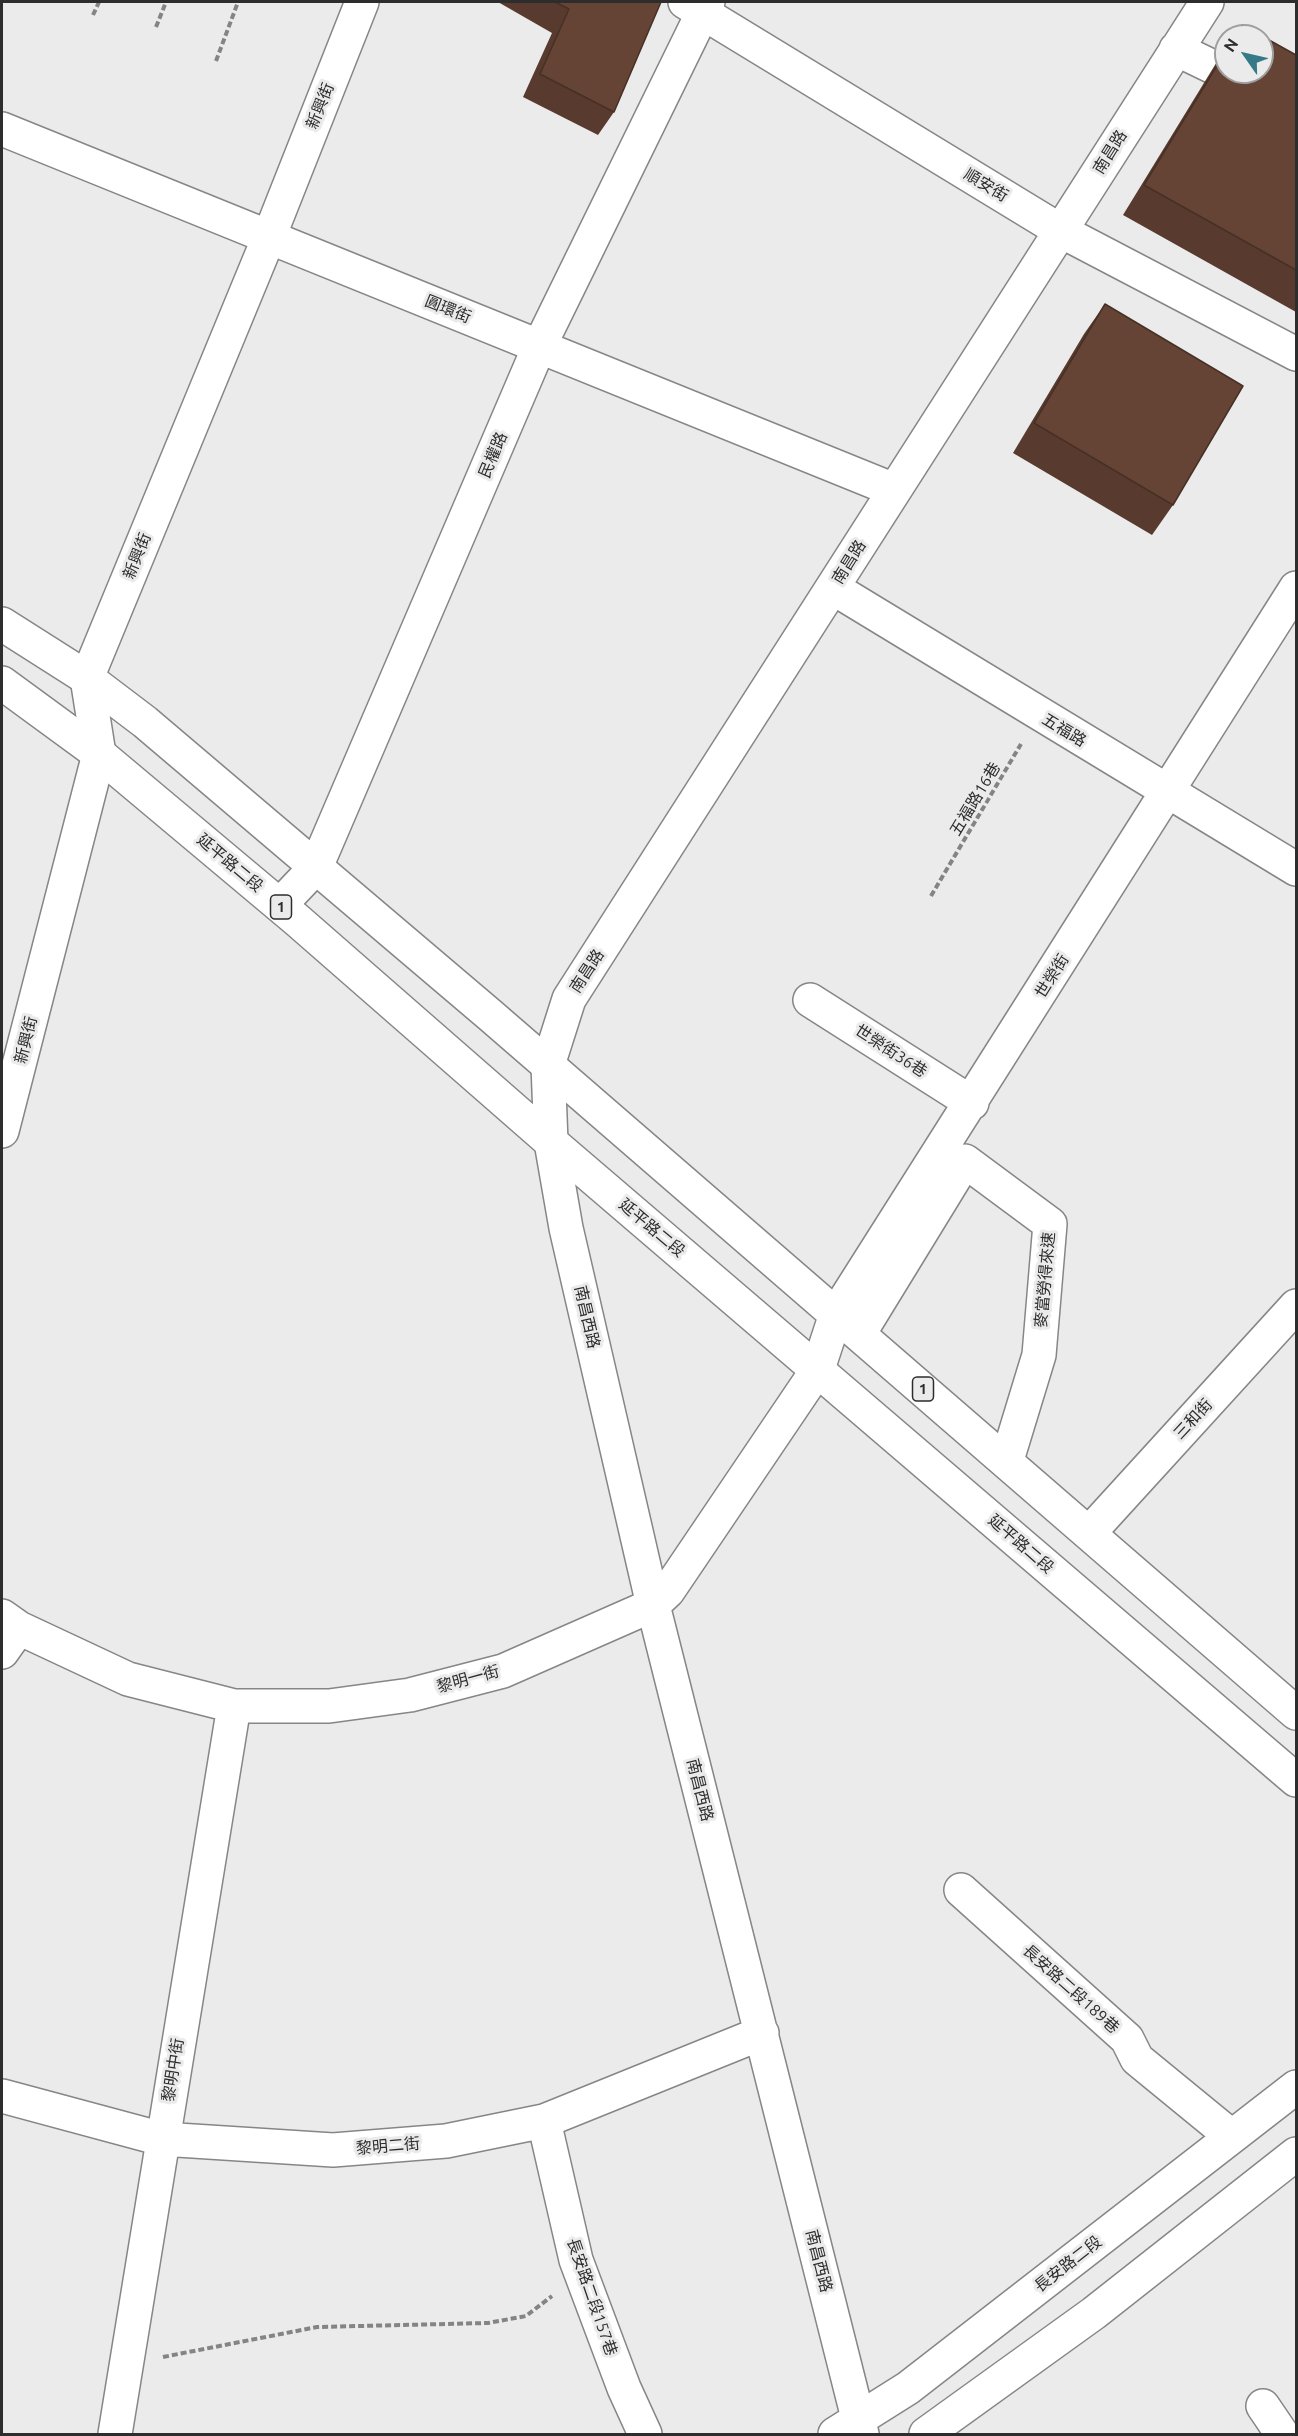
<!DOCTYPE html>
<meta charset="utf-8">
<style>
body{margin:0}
#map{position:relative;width:1298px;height:2436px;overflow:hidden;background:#ebebec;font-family:Ubuntu,sans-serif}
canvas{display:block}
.frame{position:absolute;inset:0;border:3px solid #2d2d2d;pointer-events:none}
.north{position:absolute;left:1214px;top:24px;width:60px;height:60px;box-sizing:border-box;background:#ebebec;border:2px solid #9f9fa0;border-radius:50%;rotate:304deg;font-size:16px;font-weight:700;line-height:24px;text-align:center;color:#2d2d2d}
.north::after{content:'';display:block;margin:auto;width:21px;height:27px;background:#347a87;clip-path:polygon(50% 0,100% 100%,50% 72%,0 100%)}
</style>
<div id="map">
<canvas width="1298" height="2436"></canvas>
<div class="frame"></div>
<div class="north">N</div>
</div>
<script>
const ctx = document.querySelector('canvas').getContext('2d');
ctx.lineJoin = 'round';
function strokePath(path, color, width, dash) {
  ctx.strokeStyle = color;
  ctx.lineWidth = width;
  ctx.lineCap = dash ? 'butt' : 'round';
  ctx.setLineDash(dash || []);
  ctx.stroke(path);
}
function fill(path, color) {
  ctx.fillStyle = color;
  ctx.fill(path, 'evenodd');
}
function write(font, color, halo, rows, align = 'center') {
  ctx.font = font + ' Ubuntu,"Noto Sans TC",sans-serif';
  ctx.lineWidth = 6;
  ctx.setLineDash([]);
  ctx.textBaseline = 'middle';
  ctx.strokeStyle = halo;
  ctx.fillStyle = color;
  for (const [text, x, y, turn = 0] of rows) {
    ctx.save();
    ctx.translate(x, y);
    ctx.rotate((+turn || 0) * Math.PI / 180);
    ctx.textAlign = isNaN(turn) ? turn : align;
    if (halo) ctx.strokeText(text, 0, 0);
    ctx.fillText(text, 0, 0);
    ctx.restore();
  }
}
const minor = new Path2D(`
 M 685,2 L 1061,231 L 1296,354
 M 1176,49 L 1279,99 L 1296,116
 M 2,129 L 894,490
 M 833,588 L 1296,869
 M 280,905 L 316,867 L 539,347 L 708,2
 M 810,1000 L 972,1103
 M 2,1131 L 99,754 L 87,678 L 269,237 L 362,2
 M 859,1334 L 965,1161 L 1050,1224 L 1039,1355 L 1007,1460
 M 1089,1533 L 1296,1306
 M 2,1616 L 19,1628 L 128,1679 L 234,1706 L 329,1706 L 410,1695 L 503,1671 L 653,1605 L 668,1591 L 818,1369 L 836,1314 L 1296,588
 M 2,1652 L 19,1628
 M 961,1890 L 1127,2039 L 1137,2059 L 1231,2136
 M 2,2096 L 162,2139 L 333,2150 L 446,2141 L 544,2121 L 762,2033
 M 544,2121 L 576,2260 L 624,2388 L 645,2434
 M 1263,2406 L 1282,2434
 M 115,2434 L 234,1706
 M 835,2434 L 908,2388 L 1296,2087
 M 862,2434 L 653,1605 L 566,1228 L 551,1142 L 548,1065 L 569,999 L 1207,2
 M 926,2434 L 1094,2313 L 1296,2154`);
const major = new Path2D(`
 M 2,624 L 87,678 L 145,722 L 490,1015 L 1296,1713
 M 2,683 L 99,754 L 297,920 L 551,1142 L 1296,1780`);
strokePath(minor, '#868687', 36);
strokePath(major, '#868687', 36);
strokePath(new Path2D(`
 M 93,15 L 99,2
 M 156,27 L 166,2
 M 216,61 L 238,2
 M 931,896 L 1021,744
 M 163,2357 L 317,2327 L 488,2323 L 526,2316 L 552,2296`), '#848485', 4, [6, 3]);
strokePath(minor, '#fff', 33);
strokePath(major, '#fff', 33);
fill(new Path2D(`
 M 498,2 L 661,2 L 614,112 L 598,135 L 523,97 L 552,33 Z
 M 1242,25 L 1296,55 L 1296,312 L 1123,215 L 1226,47 L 1226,72 L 1262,36 L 1234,36 Z
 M 1105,304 L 1173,505 L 1152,535 L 1013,453 L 1084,334 Z`), '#583a2e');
const building = new Path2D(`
 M 555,2 L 661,2 L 614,112 L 540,74 L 569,9 Z
 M 1242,25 L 1296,55 L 1296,270 L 1144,185 L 1226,51 L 1226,72 L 1262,72 L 1262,36 L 1235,36 Z
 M 1105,304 L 1243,386 L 1173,505 L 1034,423 Z`);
fill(building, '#664435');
strokePath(building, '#473025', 1.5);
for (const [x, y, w] of [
 [281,907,21],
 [923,1389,21]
]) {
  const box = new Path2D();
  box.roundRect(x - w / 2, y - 12, w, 24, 4.5);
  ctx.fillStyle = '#ebebec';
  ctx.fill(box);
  strokePath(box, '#2d2d2d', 1.5);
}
write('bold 15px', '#2d2d2d', null, [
 ["1",281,907],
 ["1",923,1389]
]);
write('16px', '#2d2d2d', '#ebebec', [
 ["新興街",320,106,-68],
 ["南昌路",1110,152,-58],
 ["順安街",986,185,31],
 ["圓環街",448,309,22],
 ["民權路",493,455,-67],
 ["新興街",137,556,-68],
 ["南昌路",849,562,-58],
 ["五福路",1064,730,31],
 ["五福路16巷",975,799,-59],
 ["延平路二段",230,863,40],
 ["南昌路",587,971,-57],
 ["世榮街",1052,976,-58],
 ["新興街",26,1040,-76],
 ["世榮街36巷",891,1051,33],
 ["延平路二段",652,1228,40],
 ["麥當勞得來速",1045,1280,-85],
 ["南昌西路",587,1317,77],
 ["三和街",1193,1419,-47],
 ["延平路二段",1021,1544,41],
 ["黎明一街",468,1679,-15],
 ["南昌西路",700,1790,76],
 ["長安路二段189巷",1071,1989,42],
 ["黎明中街",173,2070,-81],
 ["黎明二街",388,2146,-5],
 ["南昌西路",819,2261,76],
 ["長安路二段",1068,2264,-38],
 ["長安路二段157巷",592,2297,71]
]);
</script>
